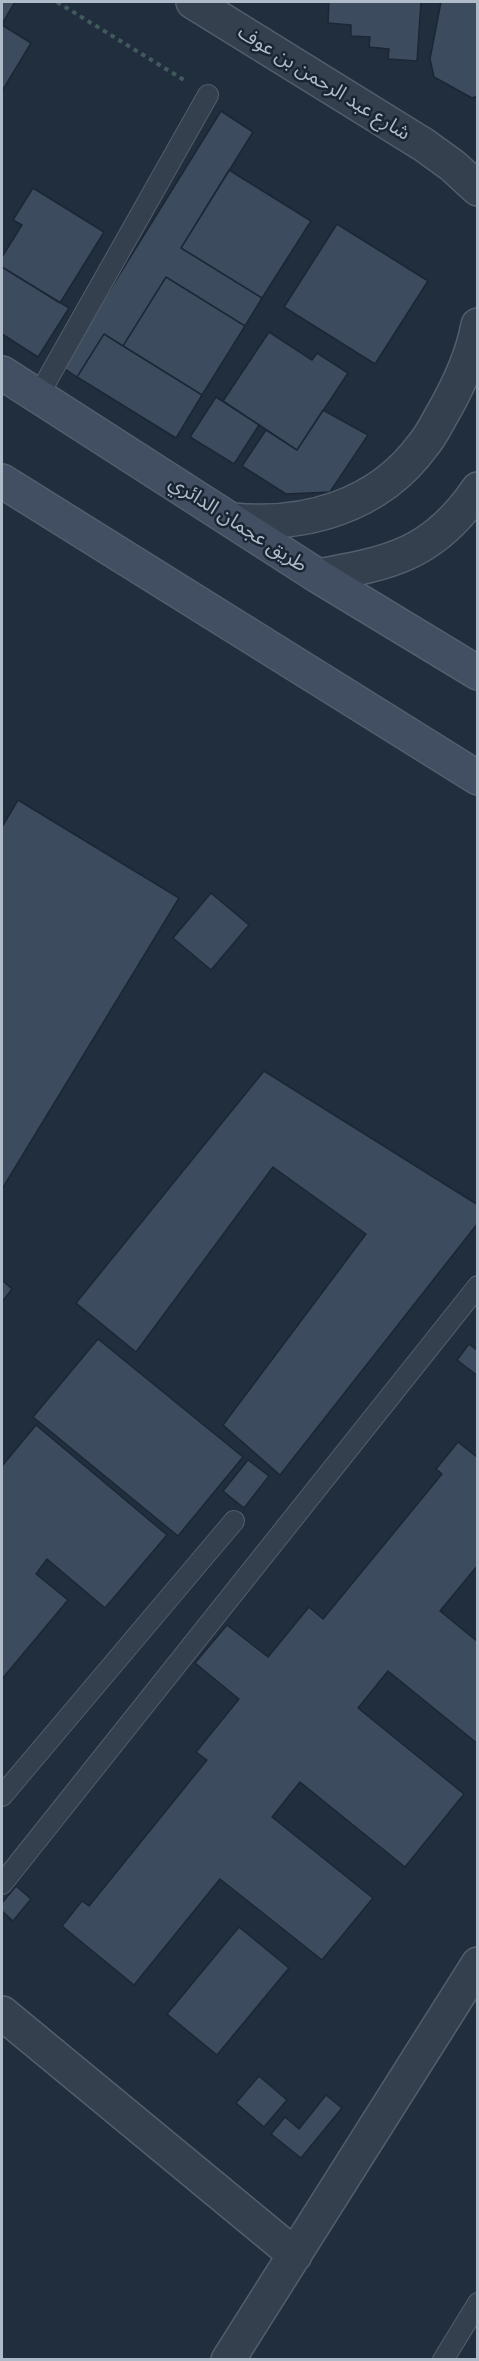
<!DOCTYPE html>
<meta charset="utf-8">
<style>
body{margin:0}
#map{position:relative;width:479px;height:2361px;overflow:hidden;background:#212e3e;font-family:Cabin,sans-serif}
canvas{display:block}
.frame{position:absolute;inset:0;border:3px solid #b0bbca;pointer-events:none}
</style>
<div id="map">
<canvas width="479" height="2361"></canvas>
<div class="frame"></div>
</div>
<script>
const ctx = document.querySelector('canvas').getContext('2d');
ctx.lineJoin = 'round';
function fill(path, color) {
  ctx.fillStyle = color;
  ctx.fill(path, 'evenodd');
}
function strokePath(path, color, width, dash) {
  ctx.strokeStyle = color;
  ctx.lineWidth = width;
  ctx.lineCap = dash ? 'butt' : 'round';
  ctx.setLineDash(dash || []);
  ctx.stroke(path);
}
function write(font, color, halo, rows, align = 'center') {
  ctx.font = font + ' Cabin,"Noto Sans Arabic",sans-serif';
  ctx.lineWidth = 5;
  ctx.setLineDash([]);
  ctx.textBaseline = 'middle';
  ctx.strokeStyle = halo;
  ctx.fillStyle = color;
  for (const [text, x, y, turn = 0] of rows) {
    ctx.save();
    ctx.translate(x, y);
    ctx.rotate((+turn || 0) * Math.PI / 180);
    ctx.textAlign = isNaN(turn) ? turn : align;
    if (halo) ctx.strokeText(text, 0, 0);
    ctx.fillText(text, 0, 0);
    ctx.restore();
  }
}
const building = new Path2D(`
 M 2,2 L 15,2 L 2,24 Z
 M 329,2 L 421,2 L 417,61 L 388,59 L 389,49 L 369,47 L 370,37 L 351,36 L 351,25 L 328,23 Z
 M 441,2 L 478,2 L 478,96 L 472,98 L 434,77 L 430,59 Z
 M 2,25 L 31,43 L 2,91 Z
 M 221,111 L 253,132 L 181,248 L 262,298 L 245,326 L 166,277 L 123,346 L 104,334 L 77,377 L 62,367 Z
 M 229,170 L 311,221 L 262,298 L 181,248 Z
 M 33,188 L 104,232 L 60,303 L 2,267 L 2,257 L 22,225 L 13,220 Z
 M 337,224 L 428,281 L 375,364 L 284,307 Z
 M 2,267 L 69,308 L 38,357 L 2,334 Z
 M 166,277 L 245,326 L 202,395 L 123,346 Z
 M 269,332 L 312,360 L 317,353 L 348,373 L 297,450 L 223,401 Z
 M 104,334 L 202,395 L 176,438 L 77,377 Z
 M 216,397 L 259,425 L 234,464 L 190,437 Z
 M 323,410 L 368,435 L 330,492 L 286,494 L 242,466 L 266,430 L 297,450 Z
 M 18,800 L 179,898 L 2,1189 L 2,827 Z
 M 211,893 L 249,925 L 211,970 L 173,938 Z
 M 264,1071 L 478,1205 L 478,1223 L 280,1475 L 223,1425 L 366,1234 L 273,1167 L 136,1352 L 76,1303 Z
 M 2,1280 L 12,1289 L 2,1302 Z
 M 98,1339 L 243,1457 L 178,1536 L 33,1417 Z
 M 469,1344 L 478,1351 L 478,1376 L 457,1360 Z
 M 36,1425 L 167,1535 L 105,1608 L 47,1559 L 36,1574 L 68,1600 L 2,1679 L 2,1466 Z
 M 458,1442 L 478,1458 L 478,1565 L 440,1611 L 478,1642 L 478,1744 L 388,1671 L 358,1708 L 464,1794 L 405,1867 L 300,1782 L 272,1817 L 373,1898 L 322,1960 L 220,1879 L 134,1985 L 62,1926 L 82,1901 L 89,1906 L 207,1760 L 196,1752 L 239,1699 L 195,1663 L 227,1625 L 268,1657 L 309,1607 L 323,1619 L 442,1474 L 436,1469 Z
 M 248,1460 L 269,1476 L 244,1508 L 223,1491 Z
 M 16,1886 L 31,1899 L 13,1921 L 2,1911 L 2,1903 Z
 M 239,1927 L 289,1968 L 217,2055 L 167,2014 Z
 M 259,2076 L 287,2100 L 264,2127 L 236,2103 Z
 M 326,2095 L 342,2108 L 301,2158 L 271,2134 L 285,2117 L 299,2129 Z`);
fill(building, '#3c4c5e');
strokePath(building, '#1c2735', 1.5);
const service = new Path2D(`
 M 38,396 L 208,95
 M 2,1796 L 234,1521
 M 2,1884 L 478,1286
 M 443,2360 L 478,2303`);
const minor = new Path2D(`
 M 193,2 L 424,145 L 453,166 L 478,189
 M 232,520 C 304,527 378,507 423,445 C 430,437 435,427 440,418 C 457,389 472,358 478,325
 M 318,576 C 391,563 434,554 478,489
 M 2,2013 L 295,2255
 M 228,2360 L 478,1964`);
const secondary = new Path2D(`
 M 2,373 L 318,576 L 478,673
 M 2,481 L 478,778`);
strokePath(service, '#535e6c', 22);
strokePath(minor, '#535e6c', 36);
strokePath(secondary, '#535e6c', 36);
strokePath(new Path2D(`
 M 57,2 L 184,80`), '#415a5c', 4, [4.5, 4.5]);
strokePath(service, '#35404e', 20);
strokePath(minor, '#35404e', 33);
strokePath(secondary, '#424f62', 33);
write('20px', '#b0bbca', '#1a2533', [
 ["شارع عبد الرحمن بن عوف",324,83,32],
 ["طريق عجمان الدائري",238,524,33]
]);
</script>
